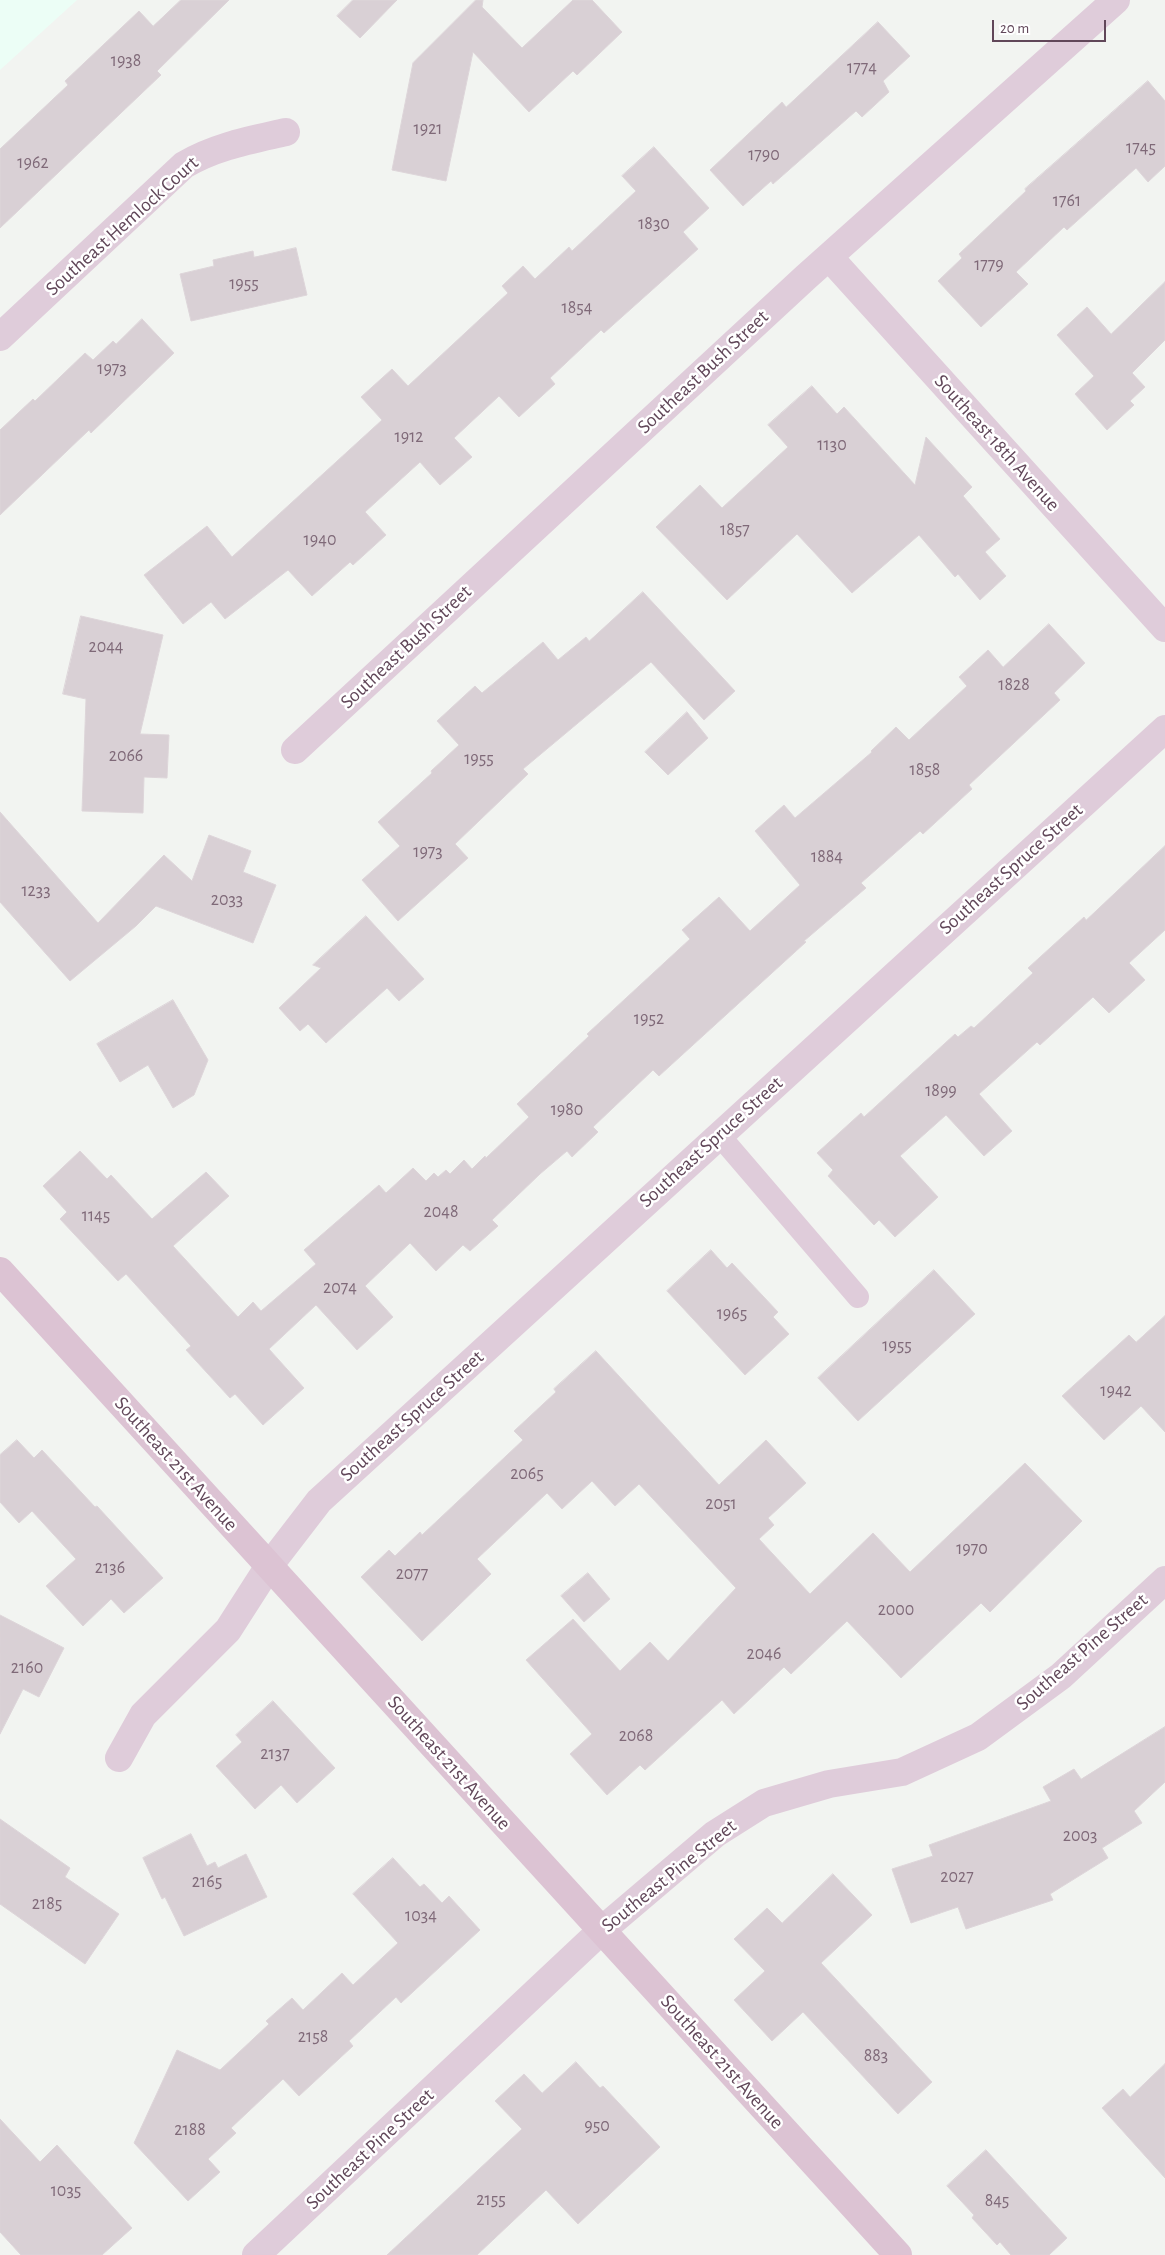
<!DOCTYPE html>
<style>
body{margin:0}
#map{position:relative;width:1165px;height:2255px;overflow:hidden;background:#f2f4f1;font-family:"Alegreya Sans",sans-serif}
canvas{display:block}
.scale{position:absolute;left:992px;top:20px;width:114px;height:22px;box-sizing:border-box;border:2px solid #614759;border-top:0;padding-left:6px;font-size:15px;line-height:18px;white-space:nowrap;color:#614759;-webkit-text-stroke:4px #fff;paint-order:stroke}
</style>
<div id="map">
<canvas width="1165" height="2255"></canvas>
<div class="scale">20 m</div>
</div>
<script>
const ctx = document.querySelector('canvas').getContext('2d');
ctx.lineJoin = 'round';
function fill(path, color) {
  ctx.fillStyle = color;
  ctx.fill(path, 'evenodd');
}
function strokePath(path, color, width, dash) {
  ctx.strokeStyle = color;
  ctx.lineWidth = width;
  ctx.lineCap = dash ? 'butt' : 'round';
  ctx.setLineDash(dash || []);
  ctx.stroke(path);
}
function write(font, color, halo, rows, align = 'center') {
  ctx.font = font + ' "Alegreya Sans",sans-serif';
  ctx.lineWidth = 5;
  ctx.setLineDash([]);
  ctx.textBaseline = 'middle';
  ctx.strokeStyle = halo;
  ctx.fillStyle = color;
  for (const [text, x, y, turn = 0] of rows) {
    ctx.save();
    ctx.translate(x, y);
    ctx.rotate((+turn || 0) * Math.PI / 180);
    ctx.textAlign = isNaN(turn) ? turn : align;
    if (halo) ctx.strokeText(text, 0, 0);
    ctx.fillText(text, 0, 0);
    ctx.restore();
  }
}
fill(new Path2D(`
 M 0,0 L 77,0 L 0,70 Z`), '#ecfef6');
const building = new Path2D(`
 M 181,0 L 229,0 L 157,71 L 161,75 L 0,228 L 0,149 L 68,85 L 65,81 L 139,11 L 153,26 Z
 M 353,0 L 397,0 L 360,38 L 337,16 Z
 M 476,0 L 483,0 L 482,7 L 522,48 L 573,0 L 592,0 L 622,32 L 577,75 L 573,71 L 529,112 L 473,52 L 446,181 L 392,170 L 413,63 Z
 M 878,22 L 910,56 L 883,81 L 889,92 L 862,117 L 856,111 L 773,184 L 771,181 L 743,206 L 710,170 L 782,102 L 786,107 Z
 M 1148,81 L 1165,101 L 1165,166 L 1148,182 L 1136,168 L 1067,230 L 1064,227 L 1016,272 L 1028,284 L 981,327 L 938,281 L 962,258 L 959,254 L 1026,191 L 1025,189 Z
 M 654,147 L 709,208 L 683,232 L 698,249 L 604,333 L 601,330 L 550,378 L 555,384 L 519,417 L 499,396 L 454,438 L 472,457 L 440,485 L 420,462 L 365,512 L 386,535 L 353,565 L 350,562 L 312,596 L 288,570 L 225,619 L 211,602 L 183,624 L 144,575 L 207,526 L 232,557 L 382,420 L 361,397 L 392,369 L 408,386 L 508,293 L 502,286 L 523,266 L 535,279 L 569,247 L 572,251 L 636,191 L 622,176 Z
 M 296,248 L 307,295 L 191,321 L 180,274 L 214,266 L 213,260 L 253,251 L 254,257 Z
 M 1165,282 L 1165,340 L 1132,373 L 1145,387 L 1130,401 L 1134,405 L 1107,430 L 1075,394 L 1094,376 L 1057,335 L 1087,307 L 1111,334 Z
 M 142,319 L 174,353 L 91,433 L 89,430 L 0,515 L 0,430 L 33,399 L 35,401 L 85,353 L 93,360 L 113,341 L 116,344 Z
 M 812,386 L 837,414 L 844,407 L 915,485 L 926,437 L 972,487 L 963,496 L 1000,539 L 985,552 L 1006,576 L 980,600 L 958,574 L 955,577 L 919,535 L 852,593 L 797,534 L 727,600 L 656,527 L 700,485 L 722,508 L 788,447 L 768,425 Z
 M 643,592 L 735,691 L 704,720 L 651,662 L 523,769 L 528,774 L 455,844 L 468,858 L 398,921 L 362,880 L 400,846 L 378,822 L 432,773 L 431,771 L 459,745 L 437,721 L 475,686 L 482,693 L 543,642 L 558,660 L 586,637 L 589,641 Z
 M 81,616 L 163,635 L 140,734 L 169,735 L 167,778 L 144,777 L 143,813 L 82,811 L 86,699 L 63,694 Z
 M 1049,624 L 1085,663 L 1054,693 L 1060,700 L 969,785 L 972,789 L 923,834 L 920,831 L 861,883 L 866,888 L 804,941 L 806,942 L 659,1076 L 653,1070 L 593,1127 L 598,1132 L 572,1157 L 567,1151 L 540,1174 L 492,1220 L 498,1226 L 470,1251 L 463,1245 L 436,1271 L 410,1243 L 365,1286 L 393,1317 L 357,1350 L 316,1305 L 269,1349 L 304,1388 L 263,1425 L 235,1394 L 230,1398 L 186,1350 L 191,1346 L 126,1274 L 118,1281 L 60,1219 L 67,1212 L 43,1186 L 80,1151 L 107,1179 L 111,1175 L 152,1219 L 206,1172 L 229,1196 L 173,1246 L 238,1317 L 253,1302 L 261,1311 L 316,1264 L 304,1250 L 379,1185 L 386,1193 L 413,1168 L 426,1181 L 434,1173 L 438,1177 L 446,1170 L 450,1174 L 464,1160 L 472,1169 L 485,1156 L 486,1158 L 529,1117 L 517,1104 L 589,1036 L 587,1034 L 690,939 L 682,930 L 719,897 L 750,931 L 800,885 L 755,831 L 784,805 L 795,818 L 872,752 L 871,751 L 896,727 L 909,740 L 967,686 L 959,677 L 988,650 L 1003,667 Z
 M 687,712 L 708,738 L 668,775 L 645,752 Z
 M 0,812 L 98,923 L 164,855 L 192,881 L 209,835 L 251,851 L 243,872 L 276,885 L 253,943 L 156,906 L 136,926 L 70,981 L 0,902 Z
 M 1165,846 L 1165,930 L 1129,963 L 1145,980 L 1109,1013 L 1093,997 L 1040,1045 L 1037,1042 L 979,1094 L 1012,1131 L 984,1156 L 946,1115 L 900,1156 L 938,1197 L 895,1237 L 879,1220 L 874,1225 L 828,1176 L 833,1170 L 817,1153 L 861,1113 L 864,1117 L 955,1034 L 958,1037 L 971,1026 L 974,1028 L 1033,973 L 1028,968 L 1084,917 L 1086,920 Z
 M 366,916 L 424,979 L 399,1001 L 387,988 L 326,1043 L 308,1024 L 300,1031 L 279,1008 L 321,968 L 313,965 Z
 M 173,1000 L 208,1060 L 194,1095 L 173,1108 L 148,1065 L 120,1082 L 97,1044 Z
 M 711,1250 L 727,1268 L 732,1263 L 778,1312 L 773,1317 L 789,1334 L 745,1375 L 667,1291 Z
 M 934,1270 L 975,1314 L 858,1421 L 818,1378 Z
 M 1165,1316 L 1165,1432 L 1141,1406 L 1104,1440 L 1062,1396 L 1129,1335 L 1136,1342 Z
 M 596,1351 L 719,1485 L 766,1440 L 806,1483 L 768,1518 L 774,1525 L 759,1539 L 810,1594 L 873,1533 L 910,1572 L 1025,1463 L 1082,1521 L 990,1612 L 981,1603 L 901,1678 L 847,1621 L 791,1674 L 784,1667 L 734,1714 L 722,1700 L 645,1770 L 640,1765 L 607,1795 L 570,1754 L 592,1734 L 526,1660 L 573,1619 L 620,1671 L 650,1642 L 668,1661 L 736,1588 L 639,1484 L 615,1506 L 592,1481 L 562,1509 L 547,1493 L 477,1559 L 491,1574 L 422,1641 L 361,1577 L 389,1550 L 395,1556 L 420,1532 L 422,1535 L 523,1440 L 514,1431 L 556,1392 L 554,1389 Z
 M 17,1440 L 34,1458 L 42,1450 L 95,1507 L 97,1506 L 163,1578 L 124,1613 L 111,1599 L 83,1626 L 46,1586 L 76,1559 L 32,1511 L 19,1523 L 0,1502 L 0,1455 Z
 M 588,1573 L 610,1599 L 584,1622 L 561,1596 Z
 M 0,1615 L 64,1648 L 39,1697 L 23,1689 L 0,1734 Z
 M 273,1701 L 335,1768 L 297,1803 L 281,1785 L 255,1809 L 216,1766 L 242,1742 L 236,1735 Z
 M 1165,1727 L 1165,1782 L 1134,1811 L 1142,1823 L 1102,1848 L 1108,1858 L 1050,1894 L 1053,1900 L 966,1929 L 958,1907 L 911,1923 L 892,1869 L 933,1856 L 929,1845 L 1051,1801 L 1043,1787 L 1074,1769 L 1081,1779 Z
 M 0,1819 L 70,1868 L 65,1877 L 119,1914 L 85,1964 L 0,1904 Z
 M 191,1834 L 207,1866 L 215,1862 L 218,1868 L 246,1854 L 267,1897 L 184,1936 L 165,1897 L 162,1899 L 143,1858 Z
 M 393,1858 L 420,1887 L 424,1884 L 442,1903 L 449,1896 L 480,1930 L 401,2003 L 396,1997 L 349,2041 L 353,2046 L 299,2096 L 283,2079 L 231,2128 L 236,2133 L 208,2159 L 220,2172 L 188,2201 L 134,2143 L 177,2050 L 220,2070 L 269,2024 L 266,2021 L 292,1998 L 303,2010 L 342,1973 L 353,1985 L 398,1943 L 353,1894 Z
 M 833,1874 L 872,1915 L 821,1963 L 932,2082 L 898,2114 L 803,2012 L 772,2041 L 734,2000 L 765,1971 L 734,1939 L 767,1908 L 782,1923 Z
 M 576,2062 L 600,2088 L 603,2086 L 660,2147 L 578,2224 L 546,2190 L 477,2255 L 387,2255 L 522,2129 L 495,2101 L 524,2074 L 542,2093 Z
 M 1165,2064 L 1165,2178 L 1102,2108 L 1123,2089 L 1130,2097 Z
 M 0,2119 L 40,2162 L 57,2145 L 132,2228 L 102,2255 L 21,2255 L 0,2232 Z
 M 986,2150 L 1067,2238 L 1049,2255 L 1011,2255 L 1000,2242 L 997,2245 L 972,2218 L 974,2215 L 947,2186 Z`);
fill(building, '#d9d0d5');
strokePath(building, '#ddd5d9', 1);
strokePath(new Path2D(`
 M 719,1135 L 858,1297`), '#dfccda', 22);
strokePath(new Path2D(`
 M 829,257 L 1165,628
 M 0,337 L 184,165 C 216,146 251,140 286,132
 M 295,750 L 806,277 L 1116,0
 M 119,1758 L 143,1715 L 228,1630 L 269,1566 L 319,1501 L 1165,729
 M 256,2255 L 602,1930 L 715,1834 L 764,1803 L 829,1784 L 902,1772 L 978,1737 L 1061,1676 L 1165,1580`), '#dfccda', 28);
strokePath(new Path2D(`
 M 0,1271 L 898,2255`), '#dcc3d3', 28);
write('18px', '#7f6978', null, [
 ["1938",126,61],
 ["1774",862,68],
 ["1921",428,129],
 ["1745",1141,148],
 ["1790",764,155],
 ["1962",33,163],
 ["1761",1067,201],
 ["1830",654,224],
 ["1779",989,265],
 ["1955",244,284],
 ["1854",577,308],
 ["1973",112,369],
 ["1912",409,437],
 ["1130",832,445],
 ["1857",735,530],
 ["1940",320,540],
 ["2044",106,647],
 ["1828",1014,685],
 ["2066",126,756],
 ["1955",479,759],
 ["1858",925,770],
 ["1973",428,852],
 ["1884",827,857],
 ["1233",36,891],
 ["2033",227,900],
 ["1952",649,1019],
 ["1899",941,1091],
 ["1980",567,1110],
 ["2048",441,1212],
 ["1145",96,1216],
 ["2074",340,1288],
 ["1965",732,1314],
 ["1955",897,1346],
 ["1942",1116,1391],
 ["2065",527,1474],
 ["2051",721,1504],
 ["1970",972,1549],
 ["2136",110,1568],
 ["2077",412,1574],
 ["2000",896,1610],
 ["2046",764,1654],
 ["2160",27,1668],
 ["2068",636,1736],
 ["2137",275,1754],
 ["2003",1080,1836],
 ["2027",957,1877],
 ["2165",207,1882],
 ["2185",47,1904],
 ["1034",421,1916],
 ["2158",313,2037],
 ["883",876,2056],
 ["950",597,2126],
 ["2188",190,2130],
 ["1035",66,2191],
 ["2155",491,2200],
 ["845",997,2201]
]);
write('20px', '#614759', '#fff', [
 ["Southeast Hemlock Court",122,226,-42],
 ["Southeast Bush Street",703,372,-43],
 ["Southeast 18th Avenue",997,443,48],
 ["Southeast Bush Street",406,647,-43],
 ["Southeast Spruce Street",1011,869,-42],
 ["Southeast Spruce Street",711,1142,-42],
 ["Southeast Spruce Street",412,1416,-42],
 ["Southeast 21st Avenue",176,1464,48],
 ["Southeast Pine Street",1082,1652,-41],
 ["Southeast 21st Avenue",449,1763,48],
 ["Southeast Pine Street",669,1876,-39],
 ["Southeast 21st Avenue",722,2062,48],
 ["Southeast Pine Street",370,2149,-43]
]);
</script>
